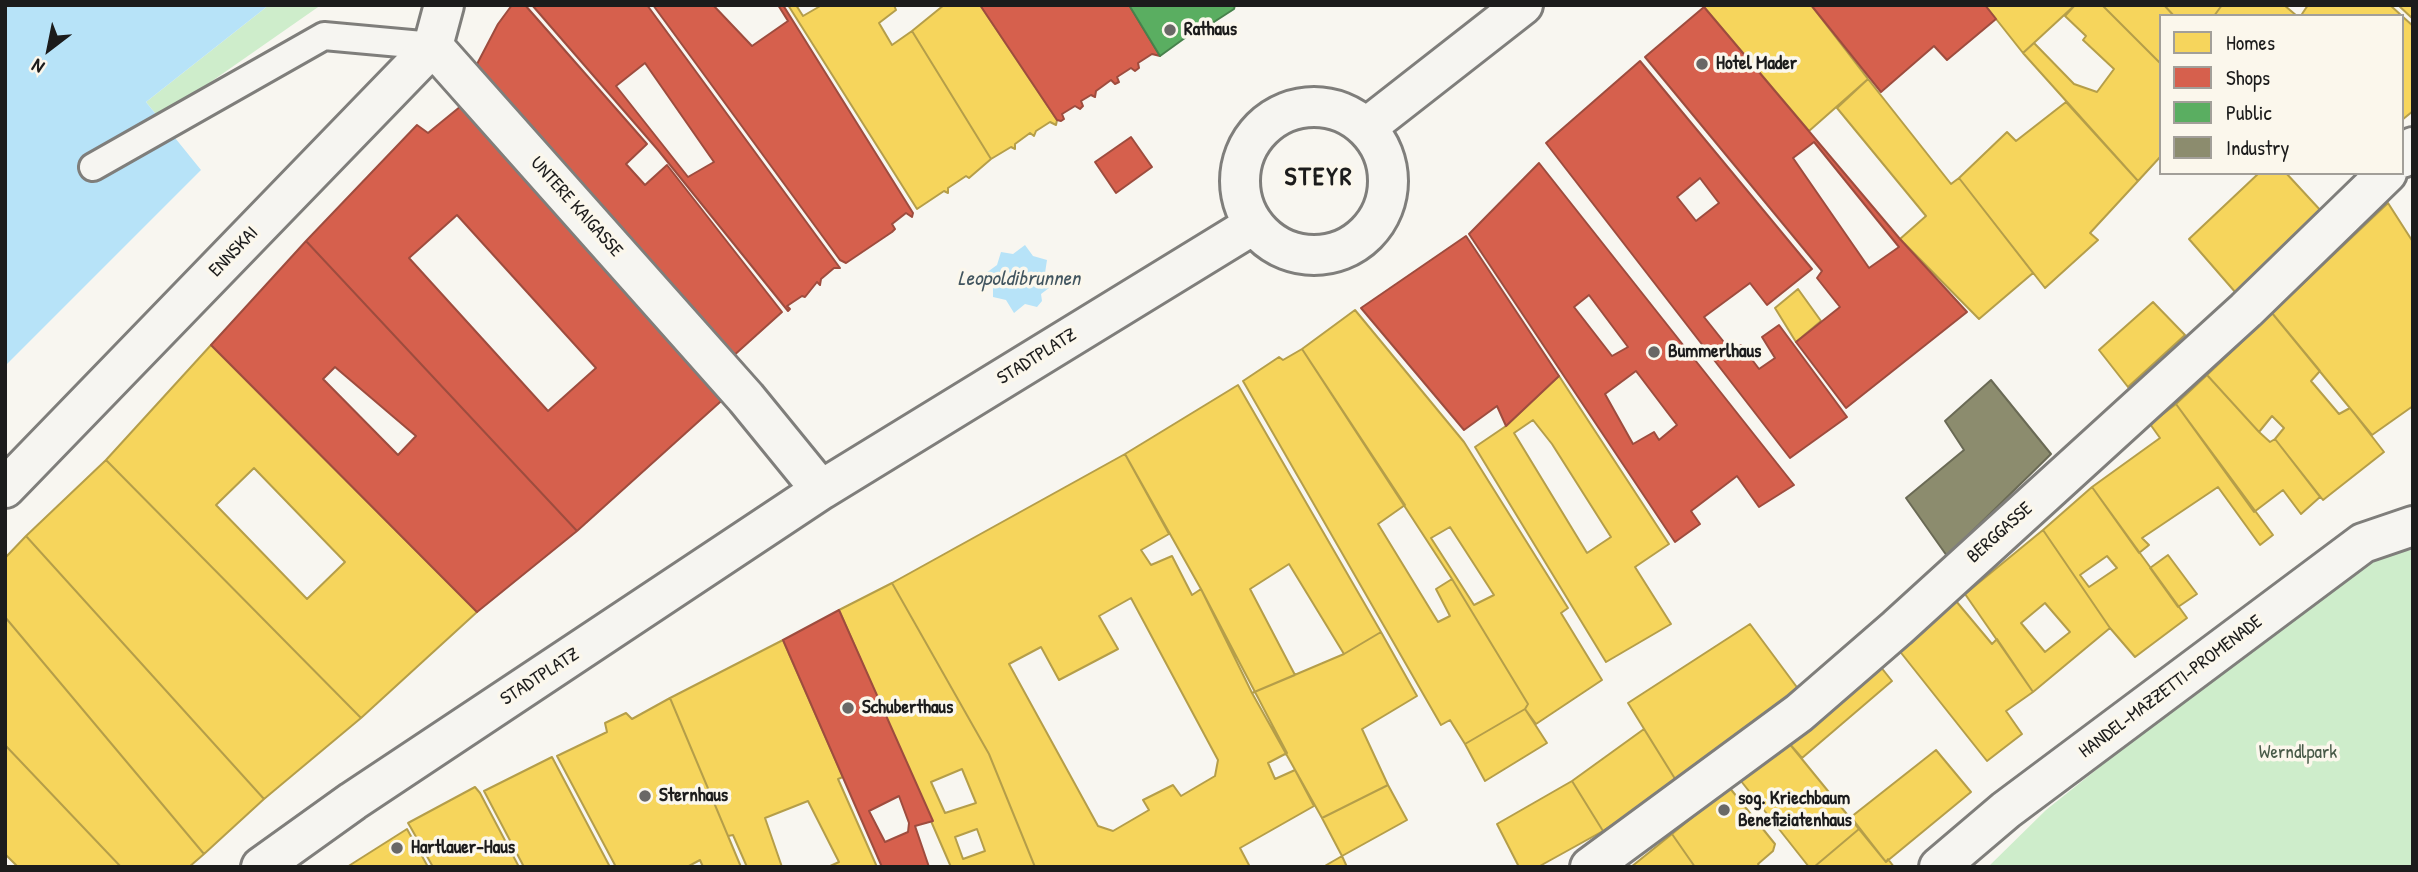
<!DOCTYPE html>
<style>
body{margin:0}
#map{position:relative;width:2418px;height:872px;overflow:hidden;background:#f8f6f0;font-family:"Patrick Hand",sans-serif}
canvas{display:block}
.frame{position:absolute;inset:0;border:7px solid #1c1c1c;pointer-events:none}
.legend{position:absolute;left:2159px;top:14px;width:245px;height:161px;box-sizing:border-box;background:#fbf7ec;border:2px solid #a29f99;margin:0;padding:9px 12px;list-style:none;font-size:21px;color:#1c1c1c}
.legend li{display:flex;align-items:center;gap:14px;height:35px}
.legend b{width:35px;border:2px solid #a29f99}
.north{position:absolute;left:14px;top:14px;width:70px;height:70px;-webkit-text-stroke:5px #fbf7ec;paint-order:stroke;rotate:212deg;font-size:19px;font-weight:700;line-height:28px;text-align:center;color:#1c1c1c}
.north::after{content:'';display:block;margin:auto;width:24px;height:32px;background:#1c1c1c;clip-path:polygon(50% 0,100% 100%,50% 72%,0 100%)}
</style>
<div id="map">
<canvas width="2418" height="872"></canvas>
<div class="frame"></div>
<ul class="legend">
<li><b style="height:19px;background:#f6d55c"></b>Homes</li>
<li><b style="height:19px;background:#d6604d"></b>Shops</li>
<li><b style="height:19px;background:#5aae61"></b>Public</li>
<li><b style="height:19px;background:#8c8c6e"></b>Industry</li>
</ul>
<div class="north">N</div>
</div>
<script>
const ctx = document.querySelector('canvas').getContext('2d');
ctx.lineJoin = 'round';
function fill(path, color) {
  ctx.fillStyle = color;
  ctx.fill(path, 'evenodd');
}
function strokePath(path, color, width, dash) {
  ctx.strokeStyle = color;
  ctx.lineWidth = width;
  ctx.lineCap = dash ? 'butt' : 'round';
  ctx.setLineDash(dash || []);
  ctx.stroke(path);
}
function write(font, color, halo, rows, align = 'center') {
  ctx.font = font + ' "Patrick Hand",sans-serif';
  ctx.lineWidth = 7;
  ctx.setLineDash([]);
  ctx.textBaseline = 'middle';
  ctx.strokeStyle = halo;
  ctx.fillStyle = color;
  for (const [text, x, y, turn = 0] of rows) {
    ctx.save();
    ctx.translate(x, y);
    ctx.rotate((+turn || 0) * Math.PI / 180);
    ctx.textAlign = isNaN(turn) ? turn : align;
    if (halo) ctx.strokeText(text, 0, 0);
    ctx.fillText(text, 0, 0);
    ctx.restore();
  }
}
fill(new Path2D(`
 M 269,5 L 321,5 L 159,118 L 146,102 Z
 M 2413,550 L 2413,867 L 1988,867 L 2046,810 L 2342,573 L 2390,553 Z`), '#ceedcb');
fill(new Path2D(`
 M 5,5 L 269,5 L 146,102 L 201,170 L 5,366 Z
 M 1025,245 L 1033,256 L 1047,260 L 1045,273 L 1053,285 L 1041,294 L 1042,301 L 1037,307 L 1025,304 L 1014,313 L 1006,300 L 993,297 L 993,285 L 986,273 L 997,265 L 1001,252 L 1013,254 Z`), '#b7e3f8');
const homes = new Path2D(`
 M 788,5 L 796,5 L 803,16 L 822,5 L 894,5 L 896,10 L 879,23 L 892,45 L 912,31 L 991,159 L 969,178 L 966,176 L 948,188 L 948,193 L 944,191 L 917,209 Z
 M 944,5 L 980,5 L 1057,120 L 1056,125 L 1050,122 L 1036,131 L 1034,136 L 1030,133 L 1015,144 L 1015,149 L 1011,147 L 991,159 L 912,31 Z
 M 1706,5 L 1811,5 L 1868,79 L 1809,131 L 1704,7 Z
 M 1985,5 L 2075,5 L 2023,53 Z
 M 2075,5 L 2102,5 L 2161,64 L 2161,156 L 2138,181 L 2023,53 L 2034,43 L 2074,84 L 2097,92 L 2114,69 L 2083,40 L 2086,36 L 2065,16 Z
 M 2102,5 L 2164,5 L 2174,16 L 2161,16 L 2161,64 Z
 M 2164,5 L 2222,5 L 2214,16 L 2174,16 Z
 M 2222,5 L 2284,5 L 2297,16 L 2214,16 Z
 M 2308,5 L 2390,5 L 2402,16 L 2304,16 L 2302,14 Z
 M 2398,5 L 2413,5 L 2413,19 Z
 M 2402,16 L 2413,26 L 2413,111 L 2402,120 Z
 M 1868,79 L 1951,184 L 1959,178 L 2033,273 L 1979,319 L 1900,239 L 1926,216 L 1837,108 Z
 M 2066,102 L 2138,181 L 2090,233 L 2098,240 L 2045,288 L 1959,178 L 2007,132 L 2016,141 Z
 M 2259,173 L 2286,173 L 2322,212 L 2236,293 L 2189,239 Z
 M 2388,203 L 2413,242 L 2413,406 L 2372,435 L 2272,313 Z
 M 1798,289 L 1821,321 L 1796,342 L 1775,308 Z
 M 2153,302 L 2185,335 L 2128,387 L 2099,350 Z
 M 1355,310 L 1464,442 L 1568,608 L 1561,613 L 1602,680 L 1536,724 L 1525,709 L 1528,704 L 1452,579 L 1302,349 ZM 1450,527 L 1494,595 L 1474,605 L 1431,538 Z
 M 2272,313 L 2320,371 L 2311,381 L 2339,414 L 2350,408 L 2384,452 L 2323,500 L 2275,439 L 2284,428 L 2272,416 L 2259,432 L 2207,375 Z
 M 211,345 L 477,612 L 361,718 L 106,460 ZM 254,468 L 345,562 L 307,599 L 216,505 Z
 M 1302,349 L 1405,505 L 1378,524 L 1438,622 L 1450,616 L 1436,589 L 1452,579 L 1528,704 L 1525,709 L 1465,744 L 1450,720 L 1441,725 L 1243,381 L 1279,357 L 1283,360 Z
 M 2207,375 L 2259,432 L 2270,442 L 2275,439 L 2320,497 L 2301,514 L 2283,490 L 2254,512 L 2176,404 Z
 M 1559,376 L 1669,544 L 1635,567 L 1671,624 L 1606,662 L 1475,447 L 1506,426 ZM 1533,420 L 1552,444 L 1611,537 L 1587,553 L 1514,433 Z
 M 1238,385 L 1381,632 L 1344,654 L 1289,564 L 1250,589 L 1295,675 L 1252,693 L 1201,589 L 1125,454 Z
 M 2176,404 L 2273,535 L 2260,545 L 2218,487 L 2142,538 L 2149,545 L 2139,553 L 2092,487 L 2160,438 L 2150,424 Z
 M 1125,454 L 1169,534 L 1141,550 L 1151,565 L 1172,556 L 1192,595 L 1201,589 L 1287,753 L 1268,763 L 1275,779 L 1295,770 L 1314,806 L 1240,848 L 1250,867 L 1035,867 L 989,754 L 892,583 ZM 1131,598 L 1218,760 L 1215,776 L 1181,796 L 1173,785 L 1143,800 L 1149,810 L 1113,831 L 1098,826 L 1009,664 L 1041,647 L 1059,680 L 1118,649 L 1099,616 Z
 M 106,460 L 361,718 L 264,799 L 26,536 Z
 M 2092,487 L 2187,618 L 2135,657 L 2110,628 L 2043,530 ZM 2107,556 L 2117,568 L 2089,587 L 2080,575 Z
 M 2043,530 L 2110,628 L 2033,692 L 1965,594 ZM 2045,603 L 2070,632 L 2045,652 L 2021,623 Z
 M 26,536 L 264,799 L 204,854 L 5,617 L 5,558 Z
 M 2168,555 L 2197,594 L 2178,607 L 2150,568 Z
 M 892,583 L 989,754 L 1035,867 L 951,867 L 839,610 ZM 962,769 L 976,803 L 945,813 L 931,782 ZM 977,829 L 985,851 L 963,859 L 955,837 Z
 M 1956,601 L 1992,644 L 1997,639 L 2033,692 L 2006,711 L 2022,734 L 1987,761 L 1898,649 Z
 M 5,617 L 204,854 L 189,867 L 121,867 L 5,745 Z
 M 1750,624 L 1799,690 L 1677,782 L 1628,703 Z
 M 1381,632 L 1417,696 L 1362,729 L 1388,785 L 1322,818 L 1252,693 L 1344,654 Z
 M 783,640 L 843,777 L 838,779 L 877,867 L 828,867 L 839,862 L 808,801 L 765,818 L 782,867 L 747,867 L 733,835 L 728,836 L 670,698 Z
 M 1880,666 L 1892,681 L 1802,758 L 1788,742 Z
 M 670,698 L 728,836 L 741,867 L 703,867 L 700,860 L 687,867 L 616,867 L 557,756 L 607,732 L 605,723 L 626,713 L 632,719 Z
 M 1525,709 L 1547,743 L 1485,781 L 1465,744 Z
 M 1644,729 L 1677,782 L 1603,831 L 1572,781 Z
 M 1788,742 L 1859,829 L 1814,867 L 1809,867 L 1741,781 Z
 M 5,745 L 121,867 L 18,867 L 5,854 Z
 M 1936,750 L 1971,792 L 1886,862 L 1851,817 Z
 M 552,757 L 610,867 L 524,867 L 484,791 Z
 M 1572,781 L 1603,831 L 1538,867 L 1519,867 L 1497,824 Z
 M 1388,785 L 1407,820 L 1342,856 L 1322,818 Z
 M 475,787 L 480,793 L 519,867 L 433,867 L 411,828 L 408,823 Z
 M 1729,787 L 1775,844 L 1773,851 L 1758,864 L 1760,867 L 1695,867 L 1672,834 Z
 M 407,829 L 428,867 L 347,867 Z
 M 1859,829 L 1886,862 L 1888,859 L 1894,867 L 1814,867 Z
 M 1672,834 L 1695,867 L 1631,867 Z
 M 1342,856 L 1347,867 L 1323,867 Z`);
fill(homes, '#f6d55c');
strokePath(homes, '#b59e49', 2);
const shops = new Path2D(`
 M 512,5 L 525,5 L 647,144 L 626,164 L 645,185 L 667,165 L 782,312 L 731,358 L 476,66 L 498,24 Z
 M 532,5 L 647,5 L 840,268 L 834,268 L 821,279 L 820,285 L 817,282 L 805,297 L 802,296 L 787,306 L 790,309 L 788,311 L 658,150 ZM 645,63 L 714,162 L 688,177 L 616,86 Z
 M 653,5 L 713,5 L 752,46 L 788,21 L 778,5 L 783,5 L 913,213 L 912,217 L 906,213 L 892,224 L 895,229 L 892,232 L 846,263 L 840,260 Z
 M 980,5 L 1129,5 L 1160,56 L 1152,54 L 1138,63 L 1139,68 L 1135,71 L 1131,68 L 1117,77 L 1119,82 L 1115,84 L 1111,80 L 1096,91 L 1095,97 L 1091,95 L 1081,101 L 1083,106 L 1080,109 L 1075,106 L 1062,114 L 1064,119 L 1061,121 L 1057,120 Z
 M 1811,5 L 1985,5 L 1996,19 L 1947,60 L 1934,46 L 1881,92 Z
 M 1704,7 L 1900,239 L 1967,312 L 1846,408 L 1796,342 L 1840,307 L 1817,278 L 1822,271 L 1645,57 ZM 1814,142 L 1899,247 L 1869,268 L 1793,158 Z
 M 1640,61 L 1812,269 L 1767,305 L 1750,283 L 1704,317 L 1731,351 L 1741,345 L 1759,369 L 1775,358 L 1762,337 L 1779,325 L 1847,417 L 1790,458 L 1546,143 ZM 1700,178 L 1719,203 L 1696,221 L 1677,197 Z
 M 461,106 L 729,394 L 577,531 L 306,241 L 417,125 L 428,133 ZM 457,215 L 596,368 L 548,411 L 409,258 Z
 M 1131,137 L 1152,167 L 1116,193 L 1095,162 Z
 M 1539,163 L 1794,485 L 1759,507 L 1737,476 L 1691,511 L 1700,524 L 1675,542 L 1469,234 ZM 1589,295 L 1628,347 L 1612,356 L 1574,307 ZM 1636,371 L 1677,425 L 1659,440 L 1654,432 L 1633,444 L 1605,394 Z
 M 1466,236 L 1559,376 L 1506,426 L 1497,406 L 1464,430 L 1361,308 Z
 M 306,241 L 577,531 L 477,612 L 211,345 ZM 335,367 L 416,436 L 398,455 L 323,379 Z
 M 839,610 L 933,821 L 915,826 L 929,867 L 882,867 L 783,640 ZM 899,796 L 909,823 L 908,832 L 885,842 L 869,811 Z`);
fill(shops, '#d6604d');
strokePath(shops, '#9e4c3e', 2);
const public = new Path2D(`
 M 1129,5 L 1235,5 L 1234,9 L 1200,31 L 1189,35 L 1160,56 Z`);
fill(public, '#5aae61');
strokePath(public, '#47824c', 2);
const industry = new Path2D(`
 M 1991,380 L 2051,454 L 1947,556 L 1906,498 L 1964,450 L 1945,421 Z`);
fill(industry, '#8c8c6e');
strokePath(industry, '#6a6a55', 2);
const lane = new Path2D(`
 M 93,167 L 324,36 L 433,46`);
const street = new Path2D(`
 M 433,46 L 746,398 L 821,490
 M1240 181a74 74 0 1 1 148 0a74 74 0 1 1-148 0Z
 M 1367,127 L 1523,5
 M 2402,158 L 2413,147
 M 5,488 L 433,46 L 444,5
 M 261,867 L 353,801 L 821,490 L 1253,225
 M 1590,867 L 1799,713 L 1897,628 L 2246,310 L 2387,173
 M 1939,867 L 2006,810 L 2363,543 L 2413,526`);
strokePath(lane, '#7f7e7b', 32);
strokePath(street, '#7f7e7b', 44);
strokePath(lane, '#f6f5f1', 26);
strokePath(street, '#f6f5f1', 38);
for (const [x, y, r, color] of [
 [1170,30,7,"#696866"],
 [1702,64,7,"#696866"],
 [1654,352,7,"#696866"],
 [848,708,7,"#696866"],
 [645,796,7,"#696866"],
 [1724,810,7,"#696866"],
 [397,848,7,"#696866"]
]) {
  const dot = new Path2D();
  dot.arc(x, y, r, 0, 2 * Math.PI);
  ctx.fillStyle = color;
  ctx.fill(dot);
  strokePath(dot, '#fbf7ec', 2.5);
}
write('bold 19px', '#1c1c1c', '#fbf7ec', [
 ["Rathaus",1184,30],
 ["Hotel Mader",1716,64],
 ["Bummerlhaus",1668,352],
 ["Schuberthaus",862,708],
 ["Sternhaus",659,796],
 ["sog. Kriechbaum",1738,799],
 ["Benefiziatenhaus",1738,821],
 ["Hartlauer-Haus",411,848]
], 'left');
write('19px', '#1c1c1c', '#fbf7ec', [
 ["UNTERE KAIGASSE",576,207,48],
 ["ENNSKAI",234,252,-46],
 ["STADTPLATZ",1037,357,-32],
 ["BERGGASSE",2000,533,-42],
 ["STADTPLATZ",540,677,-33],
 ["HANDEL-MAZZETTI-PROMENADE",2171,687,-37]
]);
write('19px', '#475947', '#fbf7ec', [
 ["Werndlpark",2298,753]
]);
write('italic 21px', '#42555f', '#fbf7ec', [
 ["Leopoldibrunnen",1019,279]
]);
ctx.letterSpacing = '2px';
write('bold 26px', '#1c1c1c', '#fbf7ec', [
 ["STEYR",1319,178]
]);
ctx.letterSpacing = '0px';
</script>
